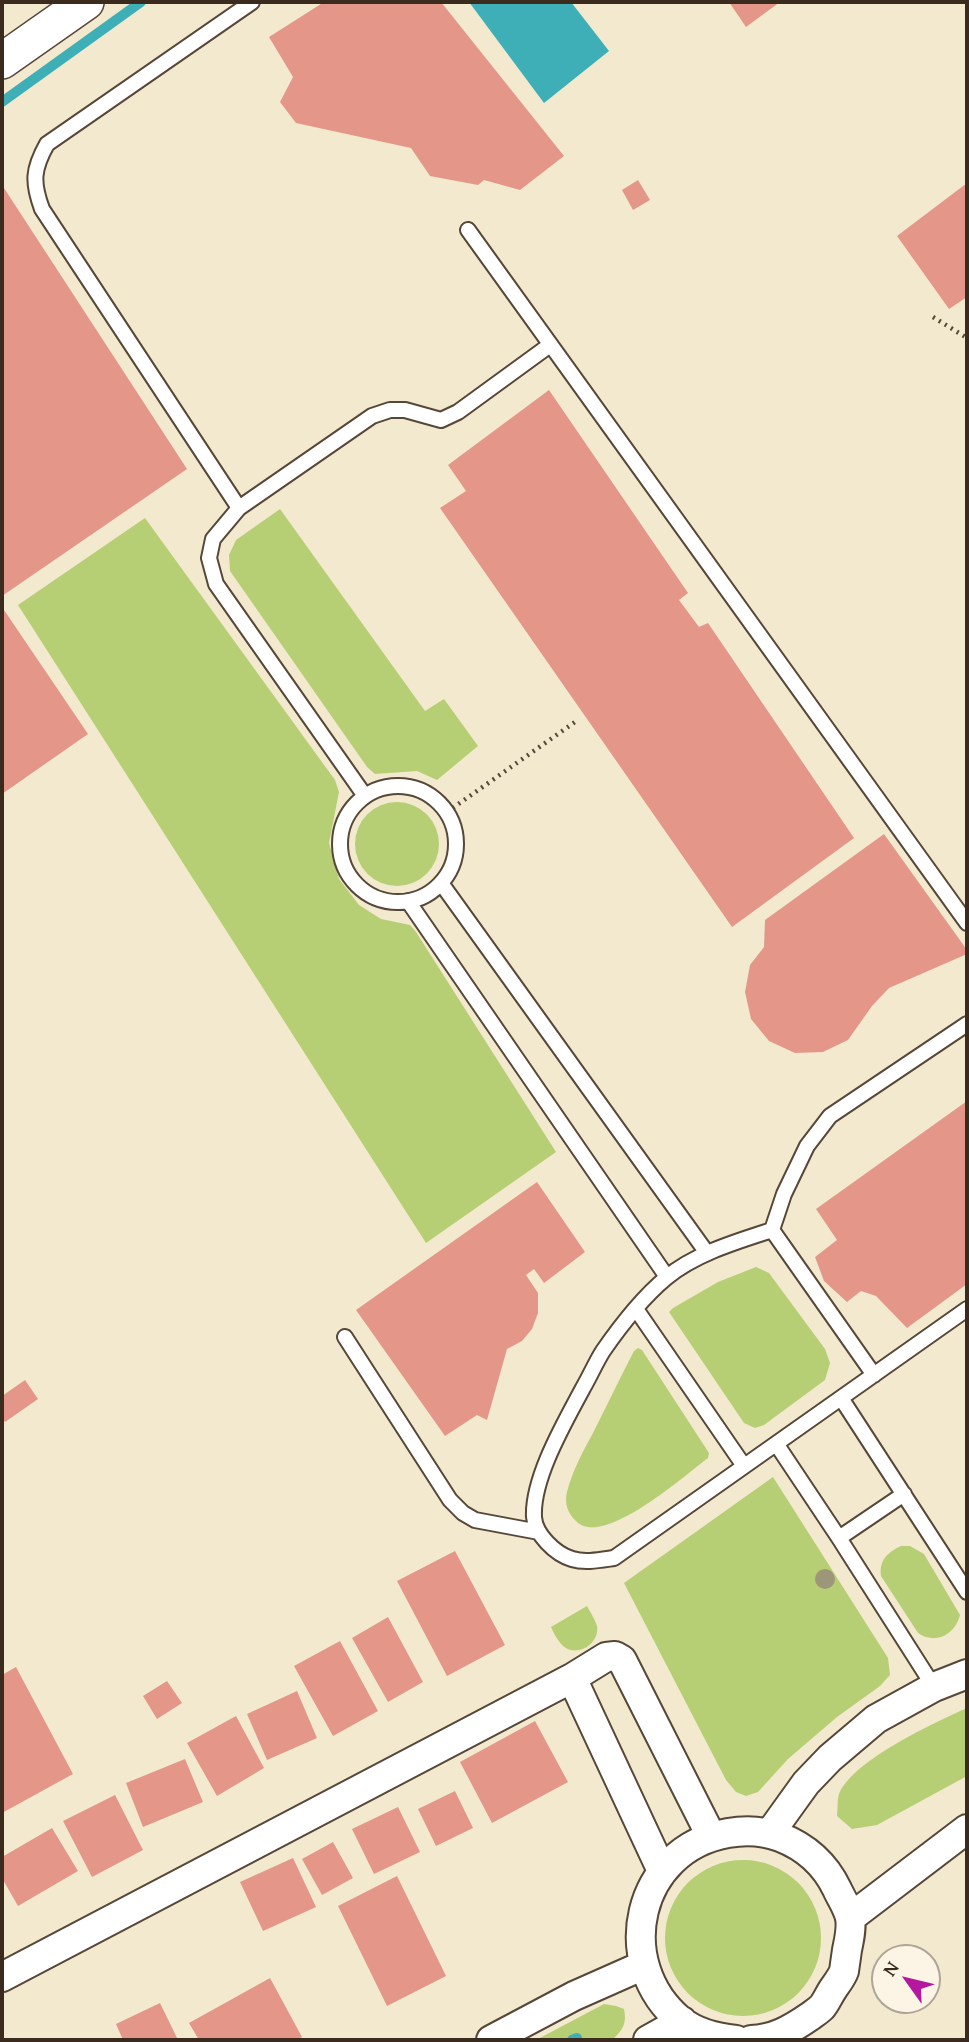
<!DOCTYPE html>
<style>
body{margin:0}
#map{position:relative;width:969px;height:2042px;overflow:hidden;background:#f2e9ce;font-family:"Gentium Book Plus",serif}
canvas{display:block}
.frame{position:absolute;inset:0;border:4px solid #3b2a1e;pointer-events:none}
.north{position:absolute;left:871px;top:1944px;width:70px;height:70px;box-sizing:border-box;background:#fcf5e5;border:2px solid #afa495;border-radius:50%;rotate:304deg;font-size:19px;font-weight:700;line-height:28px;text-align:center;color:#3b2a1e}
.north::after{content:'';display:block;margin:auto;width:24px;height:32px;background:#b5179e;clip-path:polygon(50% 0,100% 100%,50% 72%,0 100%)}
</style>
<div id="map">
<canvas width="969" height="2042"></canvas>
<div class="frame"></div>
<div class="north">N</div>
</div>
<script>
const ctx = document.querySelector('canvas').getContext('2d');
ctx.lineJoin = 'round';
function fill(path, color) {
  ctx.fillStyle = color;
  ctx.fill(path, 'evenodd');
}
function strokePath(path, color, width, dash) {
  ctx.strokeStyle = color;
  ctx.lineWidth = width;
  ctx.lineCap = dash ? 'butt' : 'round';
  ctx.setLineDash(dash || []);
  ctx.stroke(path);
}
fill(new Path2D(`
 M 280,509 L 425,711 L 444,699 L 478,746 L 437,780 L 417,771 L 375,774 L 367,767 L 230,571 L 229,555 L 236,540 Z
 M 145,518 L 335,780 L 339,792 L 329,843 L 339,879 L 359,905 L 381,919 L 410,925 L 416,932 L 556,1152 L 426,1243 L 18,605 Z
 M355 844a42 42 0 1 1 84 0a42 42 0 1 1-84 0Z
 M 756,1267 L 769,1273 L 825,1349 L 830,1363 L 825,1380 L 764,1425 L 755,1428 L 744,1423 L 669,1312 L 673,1308 L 718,1282 Z
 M 638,1348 L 642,1350 L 709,1453 L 708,1458 C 684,1476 602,1549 576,1521 C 568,1514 564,1503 567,1492 C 572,1472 583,1451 593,1433 C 607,1405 620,1378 634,1351 Z
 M 773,1477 L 888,1658 L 890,1675 L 880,1686 L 837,1717 L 788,1759 L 758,1792 L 746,1796 L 736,1792 L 726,1780 L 624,1583 Z
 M 901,1546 L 910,1546 L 924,1554 L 960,1615 C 955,1635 935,1645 918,1633 L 881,1576 C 879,1560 888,1552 901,1546 Z
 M 587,1606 C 590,1612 595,1619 597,1626 C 600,1644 577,1658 563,1646 C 558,1641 554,1634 551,1627 Z
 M 967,1708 L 967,1776 L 877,1825 L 852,1829 L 837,1816 C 838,1809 837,1800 839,1794 C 853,1760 934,1723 967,1708 Z
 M665 1938a78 78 0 1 1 156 0a78 78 0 1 1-156 0Z
 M 604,2004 L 616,2006 L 624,2009 C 627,2023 623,2030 613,2039 L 536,2040 Z`), '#b6cf74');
fill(new Path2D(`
 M 469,2 L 571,2 L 609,51 L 544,103 Z`), '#3eafb7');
strokePath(new Path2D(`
 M 2,102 L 141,2
 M 572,2040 L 577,2038`), '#3eafb7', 10);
fill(new Path2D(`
 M 324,2 L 441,2 L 564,156 L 520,190 L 484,180 L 478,185 L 430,176 L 411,148 L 296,123 L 280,102 L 293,77 L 269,37 Z
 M 729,2 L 780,2 L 746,27 Z
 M 638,180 L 650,200 L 633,210 L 622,190 Z
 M 967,183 L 967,297 L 949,309 L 897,236 Z
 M 2,185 L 187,469 L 2,596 Z
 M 549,390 L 688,593 L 679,600 L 699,627 L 708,623 L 854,838 L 732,927 L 440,508 L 466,491 L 448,465 Z
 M 2,607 L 88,734 L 2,794 Z
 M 884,834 L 967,950 L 967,954 L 889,988 L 872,1006 L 848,1040 L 823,1052 L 795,1053 L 769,1041 L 751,1019 L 745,992 L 750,965 L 764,947 L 765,920 Z
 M 967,1101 L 967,1284 L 907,1328 L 876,1296 L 861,1291 L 847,1302 L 824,1281 L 815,1257 L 837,1240 L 816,1209 Z
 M 537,1182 L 585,1252 L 544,1283 L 534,1269 L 526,1275 L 538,1293 L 538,1313 L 532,1329 L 522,1341 L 507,1349 L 487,1420 L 477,1415 L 445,1436 L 356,1310 Z
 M 25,1380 L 38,1399 L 5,1422 L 2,1418 L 2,1396 Z
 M 455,1551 L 505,1645 L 447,1676 L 397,1581 Z
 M 388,1617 L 423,1682 L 388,1702 L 352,1638 Z
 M 340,1641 L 378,1711 L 333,1736 L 294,1666 Z
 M 16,1667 L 73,1774 L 2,1813 L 2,1675 Z
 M 167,1681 L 182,1703 L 157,1719 L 143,1696 Z
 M 297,1691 L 317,1738 L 267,1760 L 247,1714 Z
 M 236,1716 L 264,1768 L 217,1796 L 187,1743 Z
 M 535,1721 L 568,1782 L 492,1823 L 460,1762 Z
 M 185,1759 L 203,1802 L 143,1827 L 126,1783 Z
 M 455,1791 L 473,1828 L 436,1846 L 418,1809 Z
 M 115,1795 L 143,1850 L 92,1877 L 63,1821 Z
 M 398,1807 L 420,1852 L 374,1874 L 352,1829 Z
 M 52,1828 L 78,1871 L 18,1906 L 2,1878 L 2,1857 Z
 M 333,1842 L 353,1878 L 322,1895 L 302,1859 Z
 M 293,1858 L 316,1907 L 263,1931 L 240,1882 Z
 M 397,1876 L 446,1976 L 387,2006 L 338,1906 Z
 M 270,1978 L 302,2037 L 297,2040 L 199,2040 L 189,2023 Z
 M 160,2003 L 178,2040 L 123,2040 L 116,2024 Z`), '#e49789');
const service = new Path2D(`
 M 468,230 L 967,923
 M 239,508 L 42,209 C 32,182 33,169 47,144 L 252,2
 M340 844a58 58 0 1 1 116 0a58 58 0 1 1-116 0Z
 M 365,796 L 216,584 L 209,558 L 213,539 L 239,508 L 372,416 L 390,410 L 405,410 L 441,420 L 458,412 L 550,345
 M 441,883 L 707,1253
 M 408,901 L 667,1277
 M 772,1230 L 784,1194 L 807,1146 L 830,1116 L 967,1024
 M 636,1309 L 744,1466
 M 345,1337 L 450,1500 L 463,1513 L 475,1520 L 539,1532
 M 874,1375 L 772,1230 C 738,1241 694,1254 666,1278 C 642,1298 621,1325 603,1351 C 596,1362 590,1376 583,1388 C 565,1422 532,1478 534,1517 C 535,1534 555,1554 572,1559 C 585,1563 600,1560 614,1558 L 967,1309
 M 841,1398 L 967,1592
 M 777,1445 L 839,1538 L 934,1687
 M 839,1538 L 904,1494`);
const minor = new Path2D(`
 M 770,1833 L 806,1783 L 830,1758 L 876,1719 L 934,1687 L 967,1674
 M 662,1871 L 572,1678 L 606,1657 L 615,1656 L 622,1660 L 711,1836
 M 850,1918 L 967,1829
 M 2,1977 L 572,1678
 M 491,2040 L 574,1996 L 644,1965
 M 648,2040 L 682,2021
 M 736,2040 C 717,2038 696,2033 681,2021 C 611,1963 636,1849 728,1833 C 745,1830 764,1831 780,1837 C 806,1847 825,1864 837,1889 C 841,1898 848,1908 850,1918 C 852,1928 849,1940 847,1950 C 846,1957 845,1964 844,1971 C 842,1977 837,1983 833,1989 C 829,1995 826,2002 822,2007 C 818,2011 813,2014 809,2017 C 790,2030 774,2039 751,2040`);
const tertiary = new Path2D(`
 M 2,61 L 86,2`);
strokePath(service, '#564738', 18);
strokePath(minor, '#564738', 32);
strokePath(tertiary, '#564738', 38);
strokePath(new Path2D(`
 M 933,317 L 967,338
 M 447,812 L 575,722`), '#564738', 4.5, [2, 5]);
strokePath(service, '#fff', 14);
strokePath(minor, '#fff', 28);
strokePath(tertiary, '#fff', 35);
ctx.fillStyle = '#9e9679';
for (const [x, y] of [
 [825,1579]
]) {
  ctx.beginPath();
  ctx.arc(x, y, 10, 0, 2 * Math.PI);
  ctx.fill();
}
</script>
